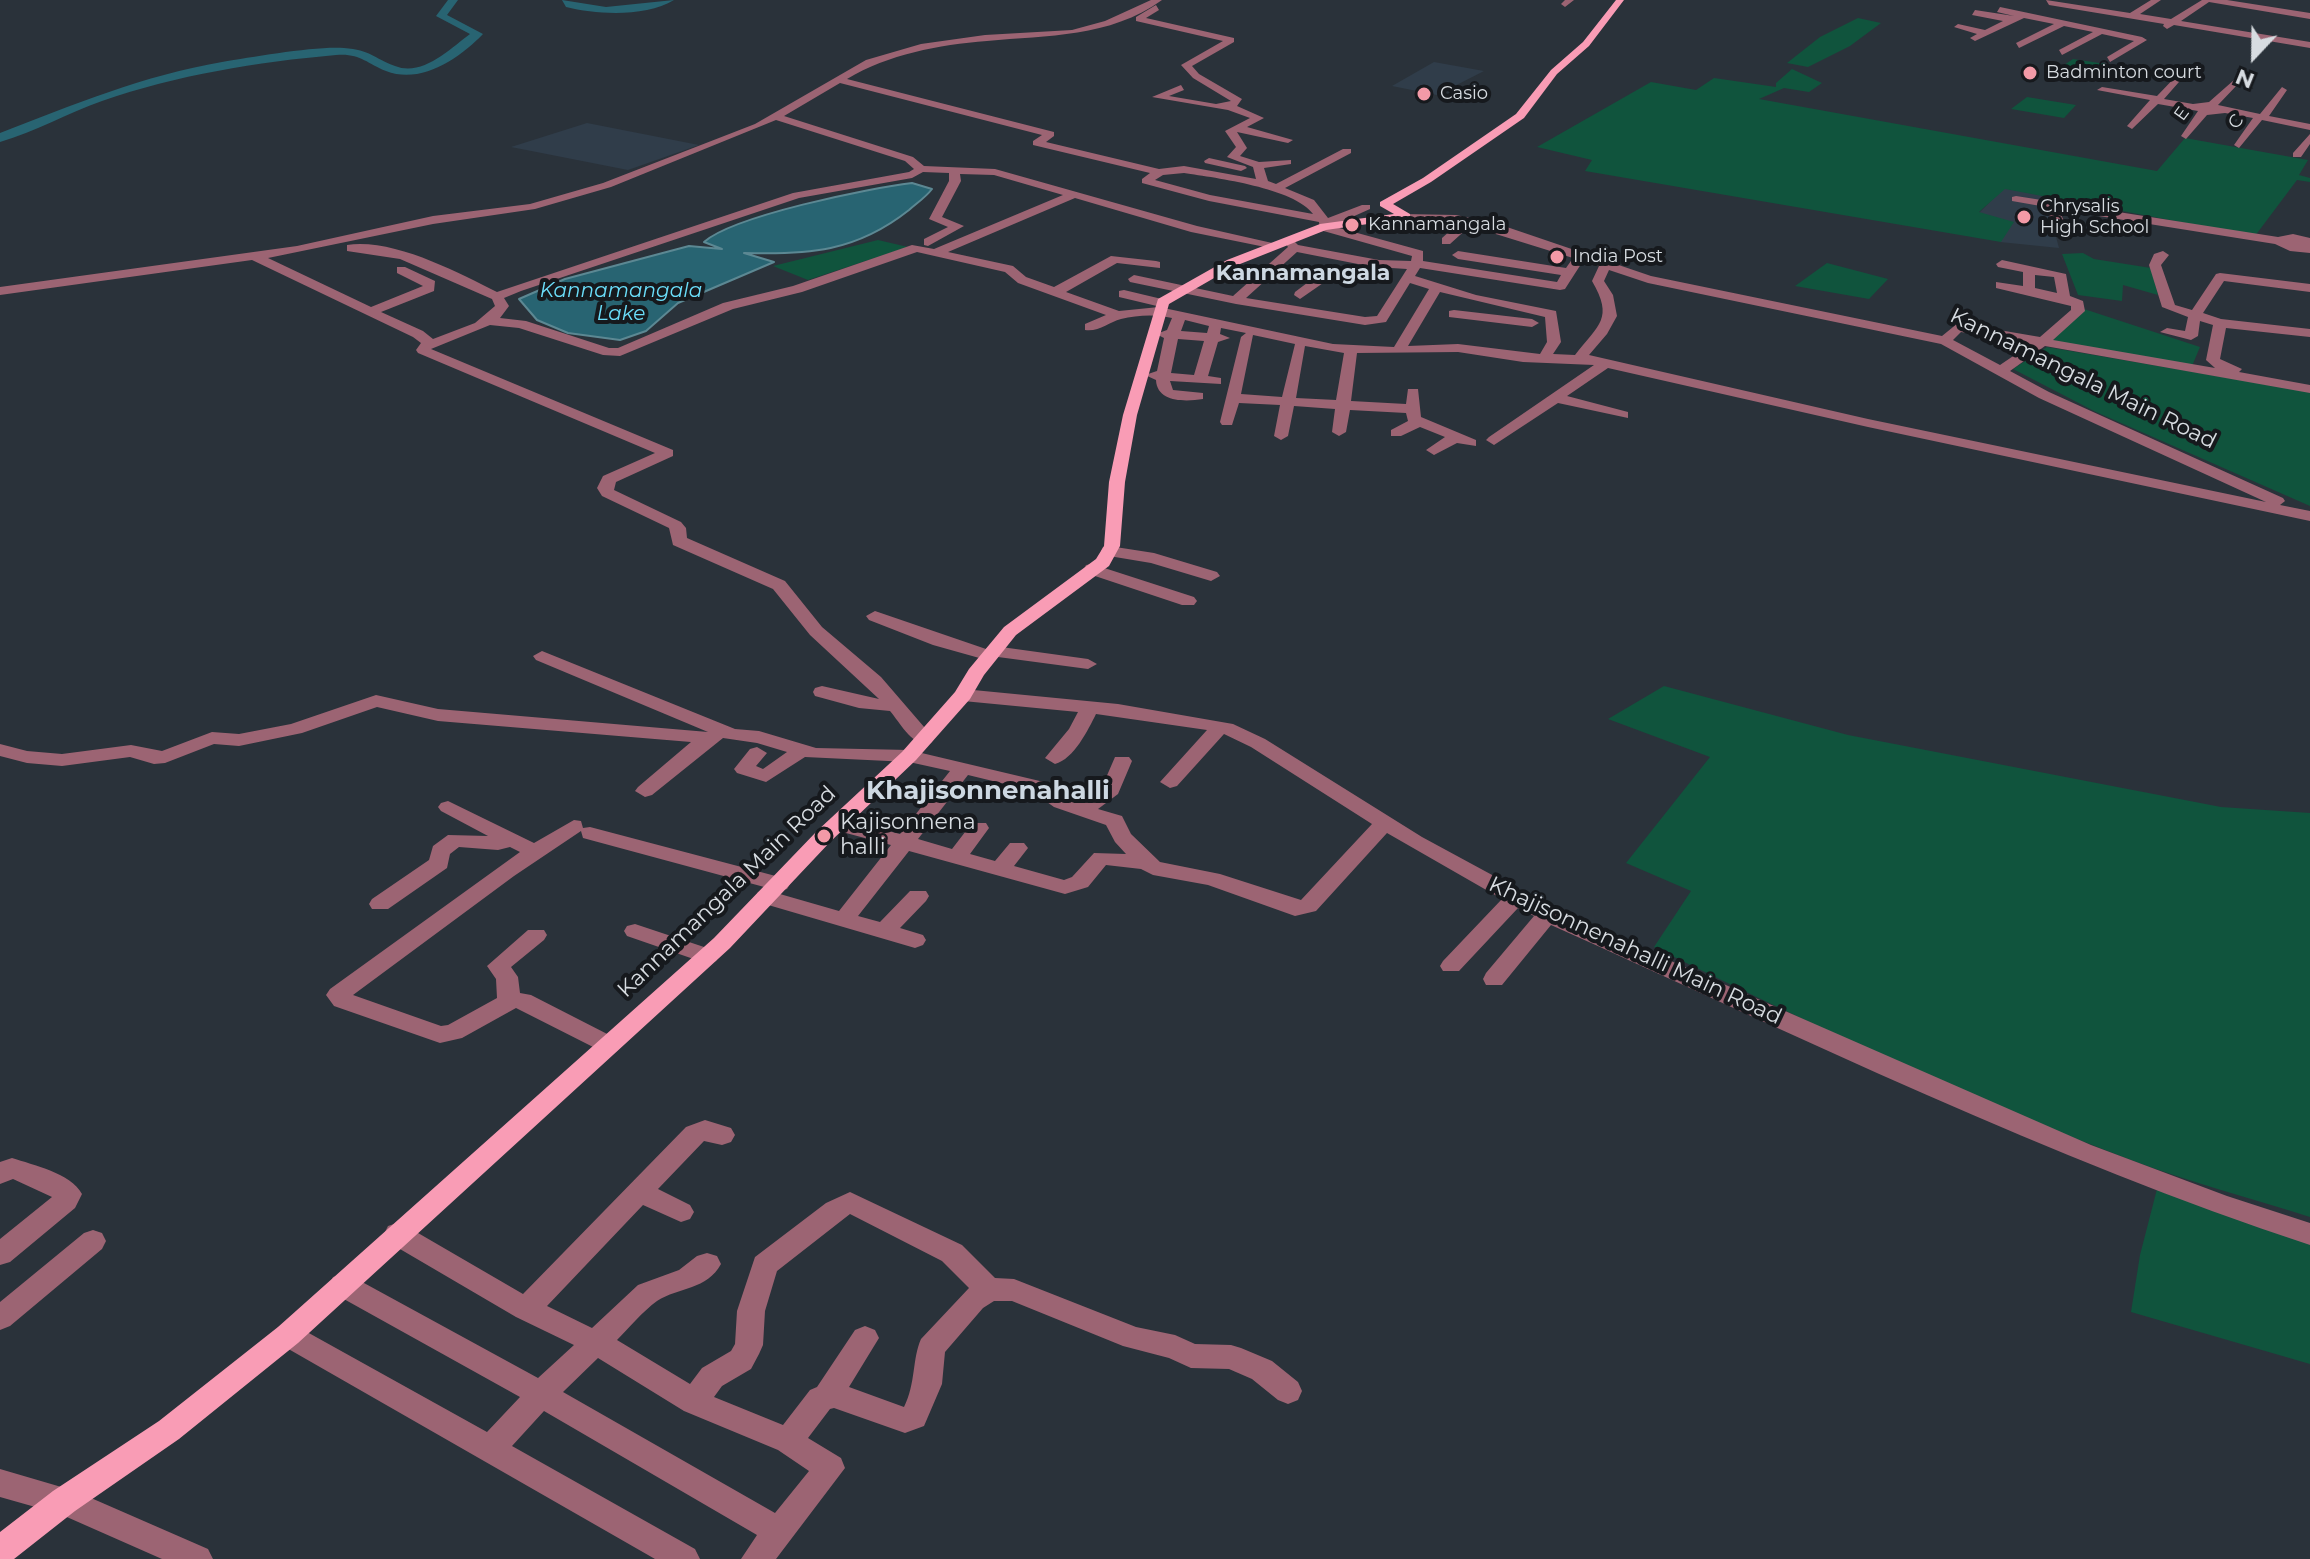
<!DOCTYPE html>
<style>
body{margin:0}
#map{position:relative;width:2310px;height:1559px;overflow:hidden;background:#2a323a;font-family:Montserrat,sans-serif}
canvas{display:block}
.north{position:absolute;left:2214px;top:16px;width:80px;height:80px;-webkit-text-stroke:6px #16191d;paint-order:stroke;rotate:202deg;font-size:22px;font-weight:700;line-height:32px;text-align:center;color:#d7dce1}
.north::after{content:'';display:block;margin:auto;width:28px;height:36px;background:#d7dce1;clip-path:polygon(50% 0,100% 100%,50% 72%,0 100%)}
</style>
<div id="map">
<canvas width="2310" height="1559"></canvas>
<div class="north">N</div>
</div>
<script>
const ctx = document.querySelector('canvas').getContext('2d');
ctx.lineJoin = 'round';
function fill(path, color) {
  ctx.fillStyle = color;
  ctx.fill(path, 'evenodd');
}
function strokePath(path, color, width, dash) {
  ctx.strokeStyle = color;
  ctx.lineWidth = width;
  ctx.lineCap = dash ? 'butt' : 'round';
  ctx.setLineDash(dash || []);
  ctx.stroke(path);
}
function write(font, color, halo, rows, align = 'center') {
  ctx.font = font + ' Montserrat,sans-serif';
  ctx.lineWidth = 8;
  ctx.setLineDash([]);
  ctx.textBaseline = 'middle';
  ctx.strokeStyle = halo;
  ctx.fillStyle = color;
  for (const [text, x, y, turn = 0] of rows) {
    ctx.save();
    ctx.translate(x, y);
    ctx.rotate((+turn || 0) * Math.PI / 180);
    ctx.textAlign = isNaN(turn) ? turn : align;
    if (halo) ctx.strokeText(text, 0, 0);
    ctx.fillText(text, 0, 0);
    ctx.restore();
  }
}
fill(new Path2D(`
 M 1434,62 L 1484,71 L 1437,95 L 1392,86 Z
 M 587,123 L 699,145 L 628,170 L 511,147 Z
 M 2004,188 L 2045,196 L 2059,248 L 2000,242 L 1979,213 Z`), '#303d4a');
fill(new Path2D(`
 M 1858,18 L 1881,23 L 1850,46 L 1808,67 L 1787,63 L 1820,37 Z
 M 2073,59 L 2119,66 L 2105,78 L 2058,69 Z
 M 1792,69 L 1822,83 L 1809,92 L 1784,88 L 1759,99 L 2157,171 L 2185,138 L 2308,160 L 2299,175 L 2310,178 L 2310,182 L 2297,180 L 2255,236 L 2005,189 L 1979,212 L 2014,222 L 2001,242 L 1585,171 L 1592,160 L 1537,147 L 1651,82 L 1696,90 L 1714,78 L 1776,87 L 1776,83 Z
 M 2027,97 L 2076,105 L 2064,118 L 2011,109 Z
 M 878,240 L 908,247 L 808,280 L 773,266 Z
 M 2083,253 L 2094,259 L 2151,268 L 2158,295 L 2123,285 L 2122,301 L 2078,295 L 2062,254 Z
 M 1827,263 L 1888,279 L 1869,299 L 1795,286 Z
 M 2081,308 L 2200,347 L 2192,366 L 2050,341 Z
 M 2047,347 L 2310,392 L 2310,506 L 2096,412 L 2013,369 Z
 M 1664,686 L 1848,735 L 2221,807 L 2310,813 L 2310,1217 C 2251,1198 2189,1182 2131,1160 C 1968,1098 1810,1024 1654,947 L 1691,891 L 1626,863 L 1710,757 L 1608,719 Z
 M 2157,1189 L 2310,1241 L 2310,1364 L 2131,1312 L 2140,1255 Z`), '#10543d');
const water = new Path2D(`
 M 912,183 L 932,189 C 926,197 917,203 909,210 C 856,252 808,255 744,253 L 774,262 L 678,303 L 646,331 L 620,340 L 568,333 L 537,320 L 519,299 L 565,279 L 689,246 L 722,249 L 704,242 C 733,216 869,188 912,183 Z`);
fill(water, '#286472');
strokePath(water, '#5c8893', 2);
fill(new Path2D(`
 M 448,0 L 458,0 L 447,15 L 483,34 C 460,58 421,85 386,71 C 366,63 360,53 336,55 C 257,62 177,75 102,101 C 68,113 35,132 0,142 L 0,133 C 72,105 145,75 222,62 C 253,57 314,46 344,48 C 371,50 373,58 395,66 C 422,77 450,49 470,34 L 436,16 Z
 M 562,0 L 606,7 L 674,0 C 646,17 598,15 566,7 Z`), '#286472');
fill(new Path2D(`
 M 1151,0 L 1162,0 C 1109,38 1048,35 987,41 C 938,45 889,54 847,79 L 1054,132 L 1054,136 L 1046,142 L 1159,169 L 1184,166 L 1256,179 L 1253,167 L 1227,157 L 1236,147 L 1225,131 L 1250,118 L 1228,110 L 1152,97 L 1181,85 L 1184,90 L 1169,96 L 1216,104 L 1231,101 L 1193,78 L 1181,65 L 1223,41 L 1136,21 L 1136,17 L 1156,5 L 1159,10 L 1146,18 L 1234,38 L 1234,42 L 1192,66 L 1199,74 L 1242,99 L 1237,106 L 1264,118 L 1247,127 L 1293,140 L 1288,143 L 1237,132 L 1247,148 L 1240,156 L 1259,162 L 1291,160 L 1291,164 L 1264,168 L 1268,181 L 1276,184 L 1343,149 L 1351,149 L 1351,153 L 1285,188 L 1314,200 L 1328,218 L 1362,205 L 1370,205 L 1370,209 L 1332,226 L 1423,251 L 1423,261 L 1557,282 L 1561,275 L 1458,259 L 1452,255 L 1458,251 L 1566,268 L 1573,258 L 1470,226 L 1450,244 L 1442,244 L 1442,238 L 1459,223 L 1406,220 L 1400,216 L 1402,214 L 1456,215 L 1501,225 L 1651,276 L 1942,336 L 1958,323 L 2040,337 L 2071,310 L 2071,306 L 1996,288 L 1996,282 L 2023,286 L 2023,272 L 1998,267 L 1996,264 L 2002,260 L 2066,274 L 2070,296 L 2083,301 L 2085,311 L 2053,340 L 2215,368 L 2206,360 L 2213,325 L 2200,321 L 2198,336 L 2191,340 L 2160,332 L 2167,328 L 2185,331 L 2188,317 L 2162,307 L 2149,265 L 2154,254 L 2163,251 L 2169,255 L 2161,265 L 2175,305 L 2192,310 L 2216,274 L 2220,273 L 2310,284 L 2310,292 L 2224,281 L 2203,313 L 2221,319 L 2310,329 L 2310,337 L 2226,328 L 2220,359 L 2242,369 L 2239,372 L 2310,385 L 2310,393 L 2045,346 L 2010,371 L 2049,392 L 2283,498 L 2285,501 L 2280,505 L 2310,511 L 2310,521 L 1868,427 L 1608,368 L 1567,396 L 1628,412 L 1628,418 L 1558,403 L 1494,445 L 1486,440 L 1489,437 L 1594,365 L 1523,362 L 1458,352 L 1357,353 L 1351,401 L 1406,404 L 1408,389 L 1418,389 L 1421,417 L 1476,440 L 1476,446 L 1457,443 L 1434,455 L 1426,450 L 1445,437 L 1420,427 L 1401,436 L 1391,436 L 1391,430 L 1408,421 L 1406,413 L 1350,410 L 1346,432 L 1339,436 L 1332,432 L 1335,409 L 1294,406 L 1288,436 L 1281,440 L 1274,436 L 1280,405 L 1239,403 L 1232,425 L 1222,425 L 1220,422 L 1241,337 L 1246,333 L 1221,328 L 1220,334 L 1230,338 L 1218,342 L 1208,376 L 1221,378 L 1221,384 L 1170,381 L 1173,390 L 1203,393 L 1203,399 C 1184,402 1157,402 1156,380 L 1145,375 L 1157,371 L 1164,338 L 1156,334 L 1167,330 L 1172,318 C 1156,314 1137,315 1121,319 C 1109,322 1099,332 1085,330 L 1085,324 L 1106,315 L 1018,283 L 1005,272 L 917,252 L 802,292 L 733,309 L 620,356 L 603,355 L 519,328 L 490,325 L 431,349 L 673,450 L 673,456 L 616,482 L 614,490 L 681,522 L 686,528 L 687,538 L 785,581 L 822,627 L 881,677 L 931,735 L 934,739 L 931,743 C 913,748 901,724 890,711 L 859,708 L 815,696 L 813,692 L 815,688 L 822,686 L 879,699 L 810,635 L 773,589 L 673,545 L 669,528 L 602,496 L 597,488 L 603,476 L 655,453 L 418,353 L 416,350 L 421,343 L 413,337 L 252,260 L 0,295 L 0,287 L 297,246 L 433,216 L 530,204 L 603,183 L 755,124 L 866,60 L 921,44 L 985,35 L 1072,30 L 1105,21 ZM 840,83 L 1042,135 L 1033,141 L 1033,145 L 1150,173 L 1142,179 L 1142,183 L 1209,201 L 1319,222 L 1320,230 L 1412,256 L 1411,261 L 1379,260 L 1298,245 L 1290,237 L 1284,241 L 1288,247 L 1233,296 L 1134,275 L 1128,279 L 1130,282 L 1236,304 L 1365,325 L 1386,322 L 1410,283 L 1429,289 L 1394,347 L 1333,344 L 1159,307 L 1119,311 L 1066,292 L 1117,263 L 1160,268 L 1160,262 L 1156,261 L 1111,256 L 1054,287 L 1026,277 L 1013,266 L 948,252 L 1075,198 L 1191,232 L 1275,249 L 1281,245 L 1197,226 L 995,169 L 924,166 L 913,157 L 784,116 ZM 776,120 L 905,161 L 914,169 L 909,172 L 793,193 L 497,292 C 457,272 393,238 347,245 L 347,251 L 400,259 L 492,299 L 495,306 L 475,323 L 433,339 L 423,331 L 381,312 L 434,291 L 435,281 L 405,267 L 397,267 L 397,273 L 423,286 L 371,307 L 268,258 L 433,224 L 535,209 L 611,187 ZM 923,172 L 949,173 L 949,181 L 929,219 L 948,227 L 924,239 L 924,245 L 928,246 L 964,226 L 942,217 L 961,181 L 960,174 L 994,175 L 1063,195 L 934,249 L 912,245 L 793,286 L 723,303 L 618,348 L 609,348 L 526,321 L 500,318 L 509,306 L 504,298 L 521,291 L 799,198 L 912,178 ZM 1184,173 C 1217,178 1294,188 1313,214 L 1210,195 L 1155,180 L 1163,175 ZM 1297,252 L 1363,265 L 1351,274 L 1319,274 L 1295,292 L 1294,295 L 1300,299 L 1326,281 L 1358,281 L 1376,267 L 1407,269 L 1377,316 L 1365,317 L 1246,298 ZM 1583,261 L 1599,266 L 1592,281 C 1614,319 1599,324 1575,355 L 1553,354 L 1561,342 L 1556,311 L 1476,295 L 1415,276 L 1420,268 L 1560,290 L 1565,289 ZM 1609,270 L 1648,283 L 1941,344 L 2039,398 L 2266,502 L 1868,419 L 1589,355 L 1607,334 L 1617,316 L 1613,295 L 1604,281 ZM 2035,275 L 2054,277 L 2057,293 L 2035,288 ZM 1440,292 L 1545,317 L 1547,342 L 1540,354 L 1458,344 L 1408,346 ZM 1185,320 L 1209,326 L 1207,333 L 1181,331 ZM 1961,332 L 2031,344 L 2000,365 L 1953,340 ZM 1253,335 L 1295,344 L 1282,397 L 1241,394 ZM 1178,339 L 1204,341 L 1194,375 L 1171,373 ZM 1305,346 L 1344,353 L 1336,400 L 1296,398 Z
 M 1565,0 L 1574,0 L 1565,7 L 1561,4 Z
 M 2046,0 L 2130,13 L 2151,0 L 2161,0 L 2140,14 L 2171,19 L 2202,0 L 2227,0 L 2310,13 L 2310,19 L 2209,2 L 2181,21 L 2310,42 L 2310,48 L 2174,25 L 2167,29 L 2163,26 L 2164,24 L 2049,5 Z
 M 2000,7 L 2142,37 L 2147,40 L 2110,62 L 2107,57 L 2134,41 L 2102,34 L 2062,55 L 2059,50 L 2093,32 L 2064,26 L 2019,48 L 2016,43 L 2054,24 L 2024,18 L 1975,41 L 1970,38 L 1977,34 L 1954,27 L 1958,24 L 1985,30 L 2003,21 L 1972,15 L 1975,10 L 2014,16 L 1997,12 Z
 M 2181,71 L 2186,74 L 2164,99 L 2193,104 L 2209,102 L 2234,80 L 2239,83 L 2218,105 L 2260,114 L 2282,87 L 2287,90 L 2269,116 L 2310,124 L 2310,130 L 2262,120 L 2239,148 L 2234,145 L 2253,118 L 2225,113 L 2207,115 L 2186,139 L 2181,136 L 2198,111 L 2158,104 L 2132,129 L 2127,126 L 2150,100 L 2097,90 L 2102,87 L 2157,96 Z
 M 2310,134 L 2310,144 L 2301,157 L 2293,157 L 2293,153 Z
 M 1209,158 L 1245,166 L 1247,168 L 1241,171 L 1205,163 L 1204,161 Z
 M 2016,196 L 2278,237 L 2293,234 L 2310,238 L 2310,253 L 2290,251 L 2275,244 L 2080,213 L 2061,215 L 2068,228 L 2062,232 L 2050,222 L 2049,211 L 2052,208 L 2012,201 L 2012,197 Z
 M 1124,290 L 1166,300 L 1168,303 L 1161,307 L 1119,297 L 1119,291 Z
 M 1454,310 L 1532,319 L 1539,323 L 1532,327 L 1449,317 L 1449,311 Z
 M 1109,546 L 1154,553 L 1217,572 L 1220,576 L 1211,581 L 1151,563 L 1103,555 L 1101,551 L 1103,547 Z
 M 1092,564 L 1194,597 L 1197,601 L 1194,605 L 1182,605 L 1086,573 L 1084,569 L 1086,565 Z
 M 875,611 L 986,649 L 994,646 L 1088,659 L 1097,664 L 1088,669 L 998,657 L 990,661 L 933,645 L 869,620 L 866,616 Z
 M 542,651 L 735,729 L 759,731 L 816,748 L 909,750 L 1044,782 L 1068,799 L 1080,803 L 1102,787 L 1115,757 L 1129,757 L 1132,761 L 1118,794 L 1098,809 L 1122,816 L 1131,834 L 1160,862 L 1220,874 L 1301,900 L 1372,824 L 1251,747 L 1224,734 L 1177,786 L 1170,788 L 1160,782 L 1207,730 L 1096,714 C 1088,730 1074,759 1055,764 L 1045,758 L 1069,729 L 1078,712 L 963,701 L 954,695 L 963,689 L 1118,704 L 1233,724 L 1265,739 L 1422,837 L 1566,915 L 2091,1145 L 2227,1196 L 2310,1223 L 2310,1245 C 2049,1159 1801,1037 1551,925 L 1502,985 L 1486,985 L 1483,979 L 1486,973 L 1534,916 L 1518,908 L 1459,971 L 1443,971 L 1440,966 L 1443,961 L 1502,899 L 1387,833 L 1316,911 L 1295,916 L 1208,885 L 1153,875 L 1141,869 L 1106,865 L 1088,887 L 1065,894 L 909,851 L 858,916 L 880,922 L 910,891 L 926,891 L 929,896 L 926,901 L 900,928 L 923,935 L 926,940 L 923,945 L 915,948 L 758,902 L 755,897 L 758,892 L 766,890 L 839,911 L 891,845 L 831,829 L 828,824 L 838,818 L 900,834 L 950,771 L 909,762 L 805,757 L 766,782 L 737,773 L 734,769 L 750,749 L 757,747 L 767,753 L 756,766 L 763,769 L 787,752 L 757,743 L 723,738 L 652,795 L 645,797 L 635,791 L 638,787 L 691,742 L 438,721 L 377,707 L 302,733 L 239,746 L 214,744 L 165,763 L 154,764 L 130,757 L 62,766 L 27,763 L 0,756 L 0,744 L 27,751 L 62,754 L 131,745 L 162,751 L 212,732 L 239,734 L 291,724 L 376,695 L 438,709 L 708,732 L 536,660 L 533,656 ZM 968,775 L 1030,790 L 1054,807 L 1106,825 L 1115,842 L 1126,854 L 1094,853 L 1072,877 L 1064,880 L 1014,866 L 1028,848 L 1024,843 L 1010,843 L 995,861 L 970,854 L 989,828 L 986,823 L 972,823 L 952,849 L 918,839 Z
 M 448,801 L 534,843 L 574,820 L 581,821 L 583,828 L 590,827 L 787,879 L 790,884 L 787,889 L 779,891 L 583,838 L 581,831 L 514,876 L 353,995 L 441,1026 L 448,1025 L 497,998 L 496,979 L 487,966 L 528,930 L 544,930 L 547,935 L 544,940 L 511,967 L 518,977 L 520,993 L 531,995 L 617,1039 L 621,1045 L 617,1051 L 609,1054 L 601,1051 L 516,1008 L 462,1038 L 440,1043 L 334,1006 L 326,995 L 330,989 L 520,852 L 510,847 L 498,850 L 459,847 L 450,854 L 447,868 L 388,909 L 372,909 L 369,904 L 372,899 L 429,860 L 433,846 L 448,835 L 488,836 L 441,811 L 438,807 L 441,803 Z
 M 635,924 L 716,951 L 719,956 L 716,961 L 708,964 L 627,936 L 624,931 L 627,926 Z
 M 705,1120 L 731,1128 L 735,1135 L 731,1142 L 722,1145 L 704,1141 L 658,1189 L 690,1205 L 694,1212 L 690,1219 L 681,1222 L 643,1205 L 547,1306 L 592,1328 L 638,1285 L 679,1270 L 697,1256 L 707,1253 L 717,1256 L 721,1264 C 707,1290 679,1287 657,1301 C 643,1311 629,1328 617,1340 L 690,1384 L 702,1368 L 731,1351 L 735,1344 L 737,1311 L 755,1257 L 826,1203 L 850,1192 L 962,1245 L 995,1278 L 1014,1279 L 1136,1327 L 1175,1335 L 1195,1344 L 1231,1345 L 1241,1348 L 1272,1361 L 1298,1382 L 1302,1391 L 1298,1400 L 1288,1404 L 1278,1400 L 1252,1379 L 1229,1369 L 1191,1368 L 1169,1358 L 1123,1346 L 1012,1301 L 994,1301 L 983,1308 L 945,1352 L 942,1384 L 924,1426 L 905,1433 L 834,1408 L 830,1409 L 808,1438 L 841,1458 L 845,1468 L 776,1559 L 741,1559 L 757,1535 L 544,1411 L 512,1446 L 695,1549 L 700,1559 L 655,1559 L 278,1343 L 274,1335 L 278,1327 L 288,1323 L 298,1327 L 487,1432 L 520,1397 L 333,1293 L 329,1285 L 333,1277 L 343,1274 L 353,1277 L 538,1378 L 574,1345 L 516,1317 L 388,1242 L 384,1234 L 388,1226 L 397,1223 L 406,1226 L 523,1294 L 686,1127 ZM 850,1214 L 942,1261 L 969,1288 L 921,1339 C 912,1359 916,1383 904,1407 L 849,1387 L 879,1338 L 875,1330 L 865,1326 L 855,1330 L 817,1387 L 810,1390 L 783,1425 L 714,1397 L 722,1386 L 751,1369 L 759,1354 L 763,1345 L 765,1311 L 777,1271 ZM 598,1358 L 684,1411 L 778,1450 L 809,1471 L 775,1513 L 563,1392 Z
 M 12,1158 C 33,1165 71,1173 82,1194 L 75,1208 L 10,1262 L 0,1265 L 0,1239 L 52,1197 L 13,1179 L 0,1184 L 0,1162 Z
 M 93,1230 L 102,1233 L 106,1241 L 102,1249 L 10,1326 L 0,1330 L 0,1302 L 84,1233 Z
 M 0,1469 L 75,1491 L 208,1549 L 213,1559 L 162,1559 L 60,1514 L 0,1497 Z`), '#9c6473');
fill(new Path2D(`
 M 1616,0 L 1624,0 L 1589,46 L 1557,74 L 1524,118 L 1431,182 L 1393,204 L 1410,214 L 1410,218 L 1326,230 L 1235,266 L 1169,304 L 1137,415 L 1125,482 L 1120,546 L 1109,566 L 1016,635 L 984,675 L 970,699 L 916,760 L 831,841 L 730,948 L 298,1343 L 179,1439 L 75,1511 L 14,1559 L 0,1559 L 0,1532 L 53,1491 L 159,1421 L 278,1327 L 714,938 L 817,831 L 902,752 L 955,692 L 969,669 L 1004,627 L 1096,559 L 1104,546 L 1109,482 L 1123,415 L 1158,299 L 1227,260 L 1320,224 L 1394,214 L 1380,206 L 1380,202 L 1423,178 L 1516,114 L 1551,70 L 1583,42 Z`), '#f99cb5');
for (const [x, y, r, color] of [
 [2030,73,8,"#f39aa7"],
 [1424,94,8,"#f39aa7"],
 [2024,217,8,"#f39aa7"],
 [1352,225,8,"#f39aa7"],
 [1557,257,8,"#f39aa7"],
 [824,836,8,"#f39aa7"]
]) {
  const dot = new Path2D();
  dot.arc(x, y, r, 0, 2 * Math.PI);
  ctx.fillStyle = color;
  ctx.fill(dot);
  strokePath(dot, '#16191d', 3);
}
write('18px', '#d7dce1', '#16191d', [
 ["Badminton court",2046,73],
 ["Casio",1440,94],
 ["Chrysalis",2040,207],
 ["High School",2040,228],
 ["Kannamangala",1368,225],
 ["India Post",1573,257]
], 'left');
write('18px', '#d7dce1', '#16191d', [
 ["E",2182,114,-54],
 ["C",2236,122,-53]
]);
write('italic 20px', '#6bdefa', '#16191d', [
 ["Kannamangala",621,291],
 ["Lake",621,314]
]);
write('bold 22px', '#cdd8e2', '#16191d', [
 ["Kannamangala",1303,274]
]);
write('22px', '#d7dce1', '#16191d', [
 ["Kannamangala Main Road",2083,379,26],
 ["Kannamangala Main Road",727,892,-44],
 ["Khajisonnenahalli Main Road",1635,951,25]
]);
write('22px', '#d7dce1', '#16191d', [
 ["Kajisonnena",840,823],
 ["halli",840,848]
], 'left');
write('bold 26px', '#cdd8e2', '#16191d', [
 ["Khajisonnenahalli",988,791]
]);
</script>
